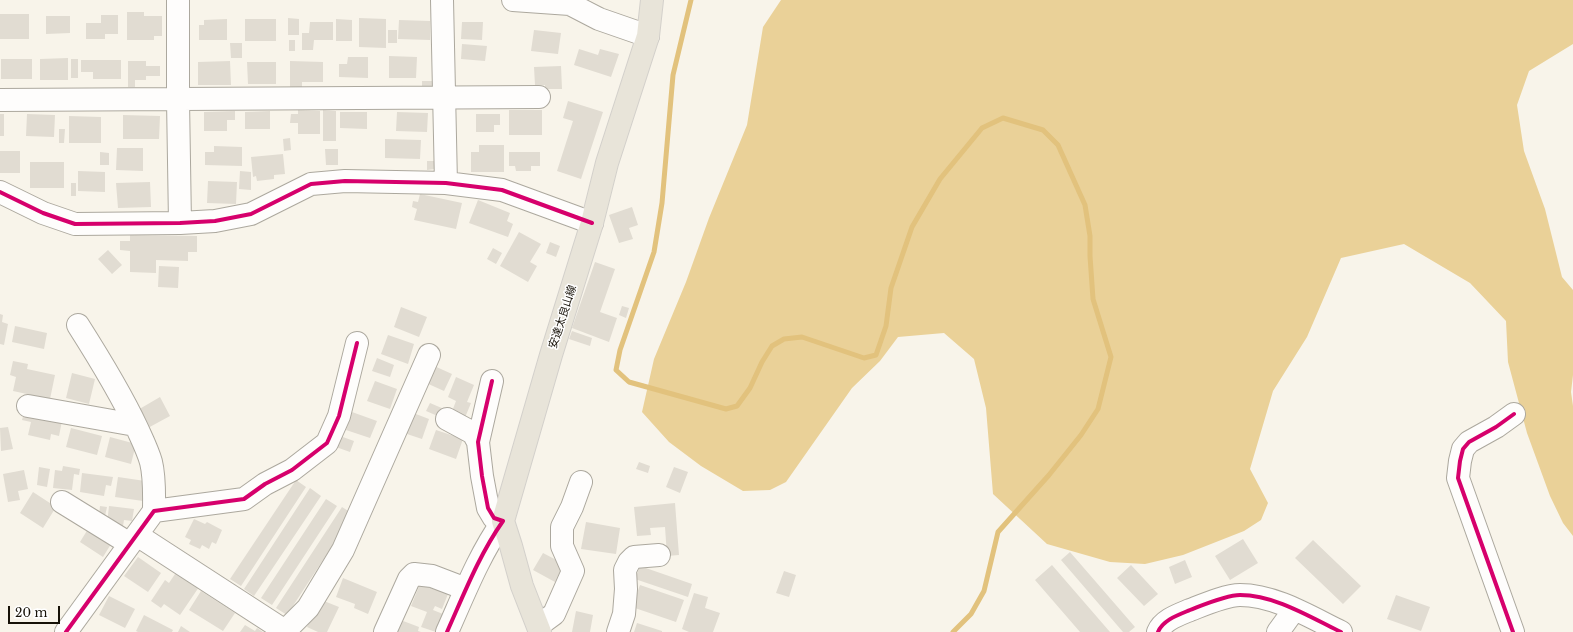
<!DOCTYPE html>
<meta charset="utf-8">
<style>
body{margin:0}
#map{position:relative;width:1573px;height:632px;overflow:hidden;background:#f8f4ea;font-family:"Libre Baskerville",serif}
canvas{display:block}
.scale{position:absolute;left:8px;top:606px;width:52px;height:18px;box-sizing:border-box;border:2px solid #161107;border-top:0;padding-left:5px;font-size:12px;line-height:14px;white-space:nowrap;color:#161107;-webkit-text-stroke:3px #fff;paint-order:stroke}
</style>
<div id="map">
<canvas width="1573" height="632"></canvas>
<div class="scale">20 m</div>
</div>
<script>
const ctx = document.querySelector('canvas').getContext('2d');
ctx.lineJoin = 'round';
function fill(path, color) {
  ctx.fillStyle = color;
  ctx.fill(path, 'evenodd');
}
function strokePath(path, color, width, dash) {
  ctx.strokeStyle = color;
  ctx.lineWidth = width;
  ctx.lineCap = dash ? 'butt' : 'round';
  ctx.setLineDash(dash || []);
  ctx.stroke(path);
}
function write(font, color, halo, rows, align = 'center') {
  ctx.font = font + ' "Libre Baskerville","Noto Sans JP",serif';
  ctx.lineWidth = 3;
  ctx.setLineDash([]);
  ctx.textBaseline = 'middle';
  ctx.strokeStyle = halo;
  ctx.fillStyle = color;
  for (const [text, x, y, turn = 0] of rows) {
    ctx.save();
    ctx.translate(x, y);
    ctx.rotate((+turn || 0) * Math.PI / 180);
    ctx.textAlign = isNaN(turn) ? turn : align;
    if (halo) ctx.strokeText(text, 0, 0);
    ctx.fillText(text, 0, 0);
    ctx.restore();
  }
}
fill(new Path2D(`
 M 781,0 L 1573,0 L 1573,44 L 1529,71 L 1517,105 L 1524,151 L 1545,209 L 1562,277 L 1573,290 L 1573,375 L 1571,392 L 1573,406 L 1573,536 L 1563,523 L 1550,496 L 1527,433 L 1508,362 L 1506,321 L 1470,283 L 1404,244 L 1341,258 L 1307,337 L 1273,391 L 1250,469 L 1268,503 L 1261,520 L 1244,531 L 1183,555 L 1145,564 L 1110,562 L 1047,544 L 993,494 L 986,408 L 974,359 L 944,333 L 898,337 L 880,361 L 852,388 L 786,482 L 770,490 L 743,491 L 701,466 L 669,442 L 642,412 L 654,359 L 686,282 L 709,218 L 747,125 L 763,27 Z`), '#ead198');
strokePath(new Path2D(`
 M 691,0 L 673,75 L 662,203 L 654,252 L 620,350 L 616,370 L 629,382 L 726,409 L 737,406 L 750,388 L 762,362 L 772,346 L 784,339 L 802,337 L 864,358 L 876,355 L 886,326 L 891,288 L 912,227 L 940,179 L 982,128 L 1003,118 L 1043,130 L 1058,145 L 1085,205 L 1090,236 L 1090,256 L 1093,299 L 1111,357 L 1098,409 L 1081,435 L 1049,475 L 998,532 L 984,591 L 971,614 L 953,632`), '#e2c27d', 5);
fill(new Path2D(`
 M 127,12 L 144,12 L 144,16 L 162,16 L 162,36 L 154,36 L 154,40 L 127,40 Z
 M 0,14 L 29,14 L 29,39 L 0,39 Z
 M 101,15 L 118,15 L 118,34 L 105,34 L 105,39 L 86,39 L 86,23 L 101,23 Z
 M 46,16 L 70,16 L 70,33 L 46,34 Z
 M 288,18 L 299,19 L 299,35 L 288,35 Z
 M 359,18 L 386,19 L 386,48 L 359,47 Z
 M 227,19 L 227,40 L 199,40 L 199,25 L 204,25 L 204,20 Z
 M 245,19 L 276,19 L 276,41 L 245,41 Z
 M 336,19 L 352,20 L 352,41 L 336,41 Z
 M 399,20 L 430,21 L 430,40 L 398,39 Z
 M 310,22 L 333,22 L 333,40 L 314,40 L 313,50 L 302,50 L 302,33 L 309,33 Z
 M 462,22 L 483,22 L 482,40 L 461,39 Z
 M 388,30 L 397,30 L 397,43 L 388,43 Z
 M 534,30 L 561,33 L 558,54 L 531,51 Z
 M 289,40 L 295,40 L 295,51 L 289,51 Z
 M 230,43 L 242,43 L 242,58 L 231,58 Z
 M 462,44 L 487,46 L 485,61 L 461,59 Z
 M 579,49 L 598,55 L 600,49 L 619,54 L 611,77 L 574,65 Z
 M 389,56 L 417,57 L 416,78 L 389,78 Z
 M 348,57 L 368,57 L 368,78 L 339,77 L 339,64 L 347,64 Z
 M 68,58 L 68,80 L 40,80 L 40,59 Z
 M 1,59 L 32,59 L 32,79 L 1,79 Z
 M 71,59 L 78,59 L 78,78 L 71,78 Z
 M 81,60 L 121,60 L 121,79 L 93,79 L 93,72 L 81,72 Z
 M 128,61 L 146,61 L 146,66 L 160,66 L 160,76 L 146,76 L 146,80 L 135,80 L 135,87 L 128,87 Z
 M 230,61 L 231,85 L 198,85 L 198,62 Z
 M 290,61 L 323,62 L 323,82 L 302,82 L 302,89 L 290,89 Z
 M 247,62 L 276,62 L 276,84 L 248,84 Z
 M 561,66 L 562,89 L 545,89 L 545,85 L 535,85 L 534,67 Z
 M 422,81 L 432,81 L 432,90 L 422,90 Z
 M 568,101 L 603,112 L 581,179 L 557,171 L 573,121 L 563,118 Z
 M 298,110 L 320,111 L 320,134 L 298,134 L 298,123 L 290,123 L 291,114 L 298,114 Z
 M 323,110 L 336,111 L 336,141 L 323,141 Z
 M 509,110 L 542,110 L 542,135 L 509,135 Z
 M 235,111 L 235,120 L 227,120 L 227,131 L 204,131 L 204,112 Z
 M 270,111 L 270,129 L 245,129 L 245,112 Z
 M 340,112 L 367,112 L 367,129 L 340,128 Z
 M 397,112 L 428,113 L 427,132 L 396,131 Z
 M 0,114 L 4,114 L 4,136 L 0,136 Z
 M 27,114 L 55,115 L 54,137 L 26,136 Z
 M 476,114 L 500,114 L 500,125 L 494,125 L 494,132 L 476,132 Z
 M 123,115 L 160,116 L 159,139 L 123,139 Z
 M 69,116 L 101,117 L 101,143 L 69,143 Z
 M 59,129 L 65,129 L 64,143 L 59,143 Z
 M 290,138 L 291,150 L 284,151 L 283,139 Z
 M 385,139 L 421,140 L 420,159 L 385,158 Z
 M 479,145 L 504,145 L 504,172 L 471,172 L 471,152 L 479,152 Z
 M 214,146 L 242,147 L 242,166 L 205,165 L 205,152 L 214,152 Z
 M 117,148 L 143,148 L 143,171 L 116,170 Z
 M 325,149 L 338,149 L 338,165 L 326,165 Z
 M 0,151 L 20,151 L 20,173 L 0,173 Z
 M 100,152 L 109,153 L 109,165 L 100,165 Z
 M 509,152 L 540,152 L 540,166 L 531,166 L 531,171 L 516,171 L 515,166 L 509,166 Z
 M 283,154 L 285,174 L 274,175 L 274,179 L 257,181 L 256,176 L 253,177 L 251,157 Z
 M 427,161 L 435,161 L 435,169 L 427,170 Z
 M 30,162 L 64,162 L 64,188 L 30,188 Z
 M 78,171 L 105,172 L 105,192 L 78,191 Z
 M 240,171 L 251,172 L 251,190 L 239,189 Z
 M 208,181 L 237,182 L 236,204 L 207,203 Z
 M 150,182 L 151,207 L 118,208 L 116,183 Z
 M 71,183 L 76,183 L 76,196 L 71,196 Z
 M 420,194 L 462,203 L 456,229 L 414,220 L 417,209 L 412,207 L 413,201 L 418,202 Z
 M 478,200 L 510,213 L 507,221 L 513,224 L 508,237 L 469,223 Z
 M 632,207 L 638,225 L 629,228 L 633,239 L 619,243 L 609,215 Z
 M 519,232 L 541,244 L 530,262 L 537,266 L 528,282 L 500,266 Z
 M 130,235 L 197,236 L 197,252 L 188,252 L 188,261 L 156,260 L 156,273 L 130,272 L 130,251 L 120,250 L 120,241 L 130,241 Z
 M 550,242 L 560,246 L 556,257 L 546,253 Z
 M 493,248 L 502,253 L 496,264 L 487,259 Z
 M 108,250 L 122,265 L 112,274 L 98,259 Z
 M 595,262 L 615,269 L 600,312 L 617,318 L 609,342 L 572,328 Z
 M 159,266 L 179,267 L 178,288 L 158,287 Z
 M 622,306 L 629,308 L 626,318 L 619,315 Z
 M 401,307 L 427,317 L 419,337 L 394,327 Z
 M 0,314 L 3,315 L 2,322 L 8,324 L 4,345 L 0,344 Z
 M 15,326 L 47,333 L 44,349 L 12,342 Z
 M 572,331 L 592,338 L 590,346 L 569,339 Z
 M 388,335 L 414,344 L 408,364 L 381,354 Z
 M 377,358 L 394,365 L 390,377 L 372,371 Z
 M 13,361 L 28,364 L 27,369 L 55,375 L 50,399 L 13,391 L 16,377 L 10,375 Z
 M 432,365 L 452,374 L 444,391 L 424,382 Z
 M 72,373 L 95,379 L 89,404 L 66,398 Z
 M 456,377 L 474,385 L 467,402 L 471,403 L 464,420 L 451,414 L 456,401 L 448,397 Z
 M 375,381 L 397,389 L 390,409 L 367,401 Z
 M 160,397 L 170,416 L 146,429 L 136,411 Z
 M 430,403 L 444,409 L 440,417 L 426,411 Z
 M 408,411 L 429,419 L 422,439 L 401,432 Z
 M 352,412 L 377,421 L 370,438 L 346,430 Z
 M 24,413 L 62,421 L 59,436 L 51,434 L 50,440 L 28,435 L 31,422 L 22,420 Z
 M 8,427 L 13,449 L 1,451 L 0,428 Z
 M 71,428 L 102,436 L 97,455 L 66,447 Z
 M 436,430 L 463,439 L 456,459 L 429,449 Z
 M 340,436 L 354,441 L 350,452 L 336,447 Z
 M 110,437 L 136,444 L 131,464 L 105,457 Z
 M 639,462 L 650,466 L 648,473 L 636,469 Z
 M 63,466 L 80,469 L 79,475 L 74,474 L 72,490 L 53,488 L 55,470 L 62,471 Z
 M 39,467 L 50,469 L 47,487 L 37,485 Z
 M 674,467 L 688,472 L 680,493 L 666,487 Z
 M 24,470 L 28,489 L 18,491 L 20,500 L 8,502 L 3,474 Z
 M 82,473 L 113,477 L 111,486 L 106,485 L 104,496 L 80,492 Z
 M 118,477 L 145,481 L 143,501 L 115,497 Z
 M 296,480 L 306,487 L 241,586 L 230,579 Z
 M 310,488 L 321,496 L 254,596 L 244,589 Z
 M 33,492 L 56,507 L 43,528 L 20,513 Z
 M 326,499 L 337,506 L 272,605 L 261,598 Z
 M 675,503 L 679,555 L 667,556 L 665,527 L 650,528 L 651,535 L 637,536 L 634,507 Z
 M 100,506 L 107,507 L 105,516 L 99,515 Z
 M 109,506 L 134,509 L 132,521 L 124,520 L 123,526 L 107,524 Z
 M 342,507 L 353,514 L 287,615 L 276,608 Z
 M 194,519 L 205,524 L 207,522 L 222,530 L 216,544 L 212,542 L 209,549 L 202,545 L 200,549 L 189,544 L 191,540 L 185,537 Z
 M 586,522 L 620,528 L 616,554 L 581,549 Z
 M 88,529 L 111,544 L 103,557 L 80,542 Z
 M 1243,539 L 1258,563 L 1230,580 L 1215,556 Z
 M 1313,540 L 1361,586 L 1343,604 L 1295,558 Z
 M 1070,552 L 1135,627 L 1129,632 L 1123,632 L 1061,560 Z
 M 543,553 L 564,564 L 555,582 L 533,570 Z
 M 138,557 L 161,573 L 148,592 L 124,576 Z
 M 1185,560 L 1192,577 L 1175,584 L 1169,567 Z
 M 1052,565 L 1110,632 L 1080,632 L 1035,580 Z
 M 1131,565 L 1158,594 L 1144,606 L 1117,578 Z
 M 640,566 L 692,584 L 688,597 L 635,579 Z
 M 177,571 L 199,587 L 180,615 L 164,604 L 161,608 L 151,601 L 165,580 L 169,583 Z
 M 784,571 L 796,575 L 789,597 L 776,593 Z
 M 343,578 L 377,592 L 368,614 L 354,608 L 355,604 L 336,597 Z
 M 420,584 L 448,594 L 442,609 L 435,606 L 433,610 L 443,614 L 436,632 L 421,627 L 427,612 L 411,606 Z
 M 640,585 L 684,600 L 676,622 L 632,607 Z
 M 201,591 L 235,613 L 223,631 L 189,610 Z
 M 694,593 L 708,597 L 705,608 L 720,613 L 713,632 L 689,632 L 682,629 Z
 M 1396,595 L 1430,607 L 1421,631 L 1387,619 Z
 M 109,596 L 135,609 L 125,628 L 99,615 Z
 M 319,599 L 339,607 L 327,632 L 318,632 L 307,627 Z
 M 576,611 L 593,615 L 590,632 L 572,632 Z
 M 144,615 L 173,630 L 172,632 L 138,632 L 136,631 Z
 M 398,619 L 419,627 L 418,631 L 421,632 L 393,632 Z
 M 637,623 L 662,631 L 662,632 L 634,632 Z
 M 245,625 L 255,631 L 257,628 L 263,632 L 240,632 Z
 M 181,626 L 190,632 L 178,632 Z`), '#e1dcd2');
const minor = new Path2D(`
 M 178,0 L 178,100 L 180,223
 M 442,0 L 446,183
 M 513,0 L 570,4 L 599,19 L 648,36
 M 0,100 L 539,97
 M 0,192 L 43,213 L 75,224 L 180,223 L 215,221 L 251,214 L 311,184 L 345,181 L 446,183 L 502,190 L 592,223
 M 78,325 C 99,358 120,392 137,428 C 142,439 148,451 151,462 C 155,478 154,495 154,511
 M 28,406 L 135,425
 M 447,419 L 473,433 L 478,442
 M 62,502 L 130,544
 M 137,535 L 285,631
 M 539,625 L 554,614 L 573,571 L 562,546 L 562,527 L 572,507 L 581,482
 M 66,632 L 154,511 L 244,499 L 265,484 L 292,470 L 327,443 L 339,416 L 357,343
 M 284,632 L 308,608 L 343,550 L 429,355
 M 385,632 L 409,579 L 414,574 L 432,576 L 466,589
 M 447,632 C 464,594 479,555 503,521 L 494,518 L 488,508 L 482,476 L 478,442 L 492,381
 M 618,632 L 624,614 L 626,589 L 625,570 L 629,562 L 634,557 L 659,555
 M 1158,632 C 1163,620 1178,615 1190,610 C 1203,605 1226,595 1240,595 C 1275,595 1310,617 1341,632
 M 1278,632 L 1294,610
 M 1513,632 L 1458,478 L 1460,461 L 1463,449 L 1469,442 L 1496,427 L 1514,414`);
const major = new Path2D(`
 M 540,632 L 522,586 L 511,546 L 503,521 L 551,355 L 592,223 L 607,163 L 648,36 L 652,0`);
strokePath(minor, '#aca89e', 24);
strokePath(major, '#d3d0cb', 24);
strokePath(minor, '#fefdfc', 22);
strokePath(major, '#e8e4d9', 22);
strokePath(new Path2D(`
 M 0,192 L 43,213 L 75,224 L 180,223 L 215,221 L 251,214 L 311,184 L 345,181 L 446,183 L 502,190 L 592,223
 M 66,632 L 154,511 L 244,499 L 265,484 L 292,470 L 327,443 L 339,416 L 357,343
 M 447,632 C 464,594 479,555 503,521 L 494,518 L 488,508 L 482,476 L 478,442 L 492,381
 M 1158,632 C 1163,620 1178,615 1190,610 C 1203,605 1226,595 1240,595 C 1275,595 1310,617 1341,632
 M 1513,632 L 1458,478 L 1460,461 L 1463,449 L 1469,442 L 1496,427 L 1514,414`), '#d6006c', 4);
write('11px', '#161107', '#fff', [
 ["安達太良山線",563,317,-72]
]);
</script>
